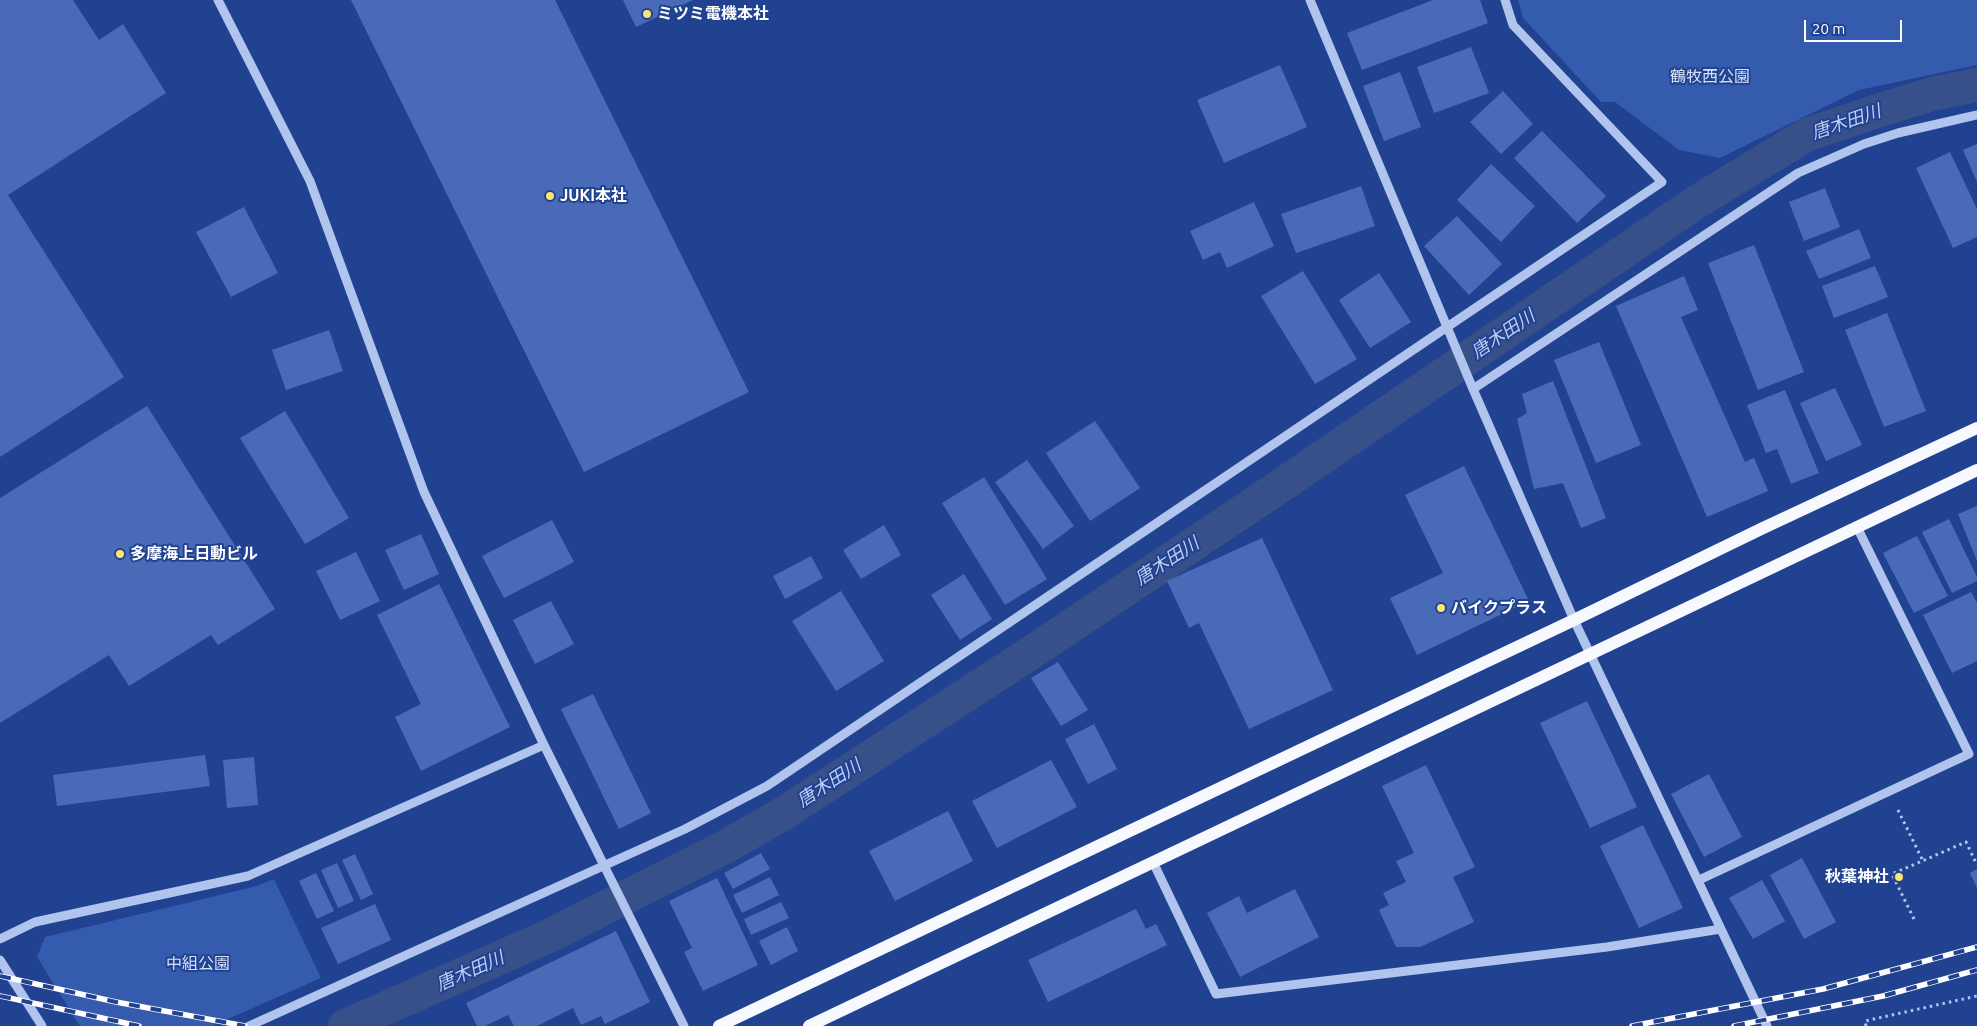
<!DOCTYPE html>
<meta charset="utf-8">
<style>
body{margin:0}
#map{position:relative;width:1977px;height:1026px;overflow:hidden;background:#214290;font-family:Ubuntu,sans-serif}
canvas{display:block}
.scale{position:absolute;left:1804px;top:20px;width:98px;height:22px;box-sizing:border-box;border:2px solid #fff;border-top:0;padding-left:6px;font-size:15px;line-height:18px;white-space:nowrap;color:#fff;-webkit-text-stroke:4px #214290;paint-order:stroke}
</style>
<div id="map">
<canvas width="1977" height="1026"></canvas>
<div class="scale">20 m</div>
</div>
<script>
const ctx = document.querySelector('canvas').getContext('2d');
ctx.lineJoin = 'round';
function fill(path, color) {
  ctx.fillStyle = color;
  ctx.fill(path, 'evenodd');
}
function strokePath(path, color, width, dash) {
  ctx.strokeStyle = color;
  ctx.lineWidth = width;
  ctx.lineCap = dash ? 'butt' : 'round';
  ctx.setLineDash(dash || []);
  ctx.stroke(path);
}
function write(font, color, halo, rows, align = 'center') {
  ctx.font = font + ' Ubuntu,"Noto Sans JP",sans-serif';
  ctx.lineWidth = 4;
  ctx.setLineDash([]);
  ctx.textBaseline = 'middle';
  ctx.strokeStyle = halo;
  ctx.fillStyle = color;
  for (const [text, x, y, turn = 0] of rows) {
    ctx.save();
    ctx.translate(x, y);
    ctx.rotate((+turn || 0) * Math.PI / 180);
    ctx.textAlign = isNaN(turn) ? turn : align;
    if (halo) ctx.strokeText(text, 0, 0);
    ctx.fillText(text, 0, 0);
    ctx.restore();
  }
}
fill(new Path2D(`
 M 1518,0 L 1977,0 L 1977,65 L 1859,90 L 1720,158 L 1679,150 L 1615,102 L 1601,102 L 1523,18 Z
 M 274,879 L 321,978 L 212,1026 L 80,1026 L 37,957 L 45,937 L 257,886 Z`), '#345bad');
strokePath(new Path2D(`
 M 345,1026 L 549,936 L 723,848 L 781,815 L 1026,656 L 1270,493 L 1695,203 L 1806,135 L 1883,109 L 1932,94 L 1977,85`), '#38508a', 34);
fill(new Path2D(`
 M 0,0 L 73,0 L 99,40 L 123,24 L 166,93 L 8,195 L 124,377 L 0,457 Z
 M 351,0 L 555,0 L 749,392 L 584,472 Z
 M 623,0 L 693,0 L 636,27 Z
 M 1433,0 L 1480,0 L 1488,23 L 1362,70 L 1347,33 Z
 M 1471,47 L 1489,93 L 1434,113 L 1417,67 Z
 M 1280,65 L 1307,127 L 1224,163 L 1197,100 Z
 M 1400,72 L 1421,127 L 1384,141 L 1363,86 Z
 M 1503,91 L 1533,124 L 1501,154 L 1470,122 Z
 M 1542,131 L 1606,196 L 1577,223 L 1514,158 Z
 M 1977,144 L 1977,182 L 1963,150 Z
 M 1950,152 L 1977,209 L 1977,237 L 1953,248 L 1916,168 Z
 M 1491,164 L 1535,206 L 1501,242 L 1457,200 Z
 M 1361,186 L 1375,226 L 1296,253 L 1281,214 Z
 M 1825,188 L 1840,227 L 1804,241 L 1789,202 Z
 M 1254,202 L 1274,246 L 1227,268 L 1220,252 L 1203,260 L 1190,231 Z
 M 244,207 L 278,273 L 231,297 L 196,232 Z
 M 1457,216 L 1502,264 L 1469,295 L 1424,246 Z
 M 1859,229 L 1871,258 L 1819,279 L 1806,251 Z
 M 1754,245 L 1804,372 L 1758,390 L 1708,263 Z
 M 1875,266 L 1888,297 L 1834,318 L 1822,286 Z
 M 1303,271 L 1357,359 L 1315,384 L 1261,296 Z
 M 1379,273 L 1411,322 L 1370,348 L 1339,300 Z
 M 1684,276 L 1698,310 L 1681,317 L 1745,462 L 1754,458 L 1768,491 L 1707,517 L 1616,306 Z
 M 1887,313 L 1926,411 L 1884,427 L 1845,330 Z
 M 329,330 L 343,371 L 286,390 L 272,350 Z
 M 1599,342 L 1641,445 L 1596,463 L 1554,360 Z
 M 1553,381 L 1606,518 L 1581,528 L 1563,483 L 1534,489 L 1517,419 L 1527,413 L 1522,394 Z
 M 1835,388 L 1862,445 L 1826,461 L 1800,403 Z
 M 1785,390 L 1819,473 L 1791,484 L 1777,449 L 1766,453 L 1747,405 Z
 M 147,406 L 275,609 L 218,645 L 211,635 L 129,686 L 109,655 L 0,723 L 0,498 Z
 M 285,411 L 349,518 L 305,544 L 240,438 Z
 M 1095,421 L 1140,488 L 1090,521 L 1046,453 Z
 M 1027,460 L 1074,526 L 1043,549 L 995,482 Z
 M 1464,466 L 1529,601 L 1417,655 L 1390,598 L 1443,573 L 1405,495 Z
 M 984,477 L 1047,579 L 1005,605 L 942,503 Z
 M 1977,506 L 1977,561 L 1958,514 Z
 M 1949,519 L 1977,577 L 1977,581 L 1952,593 L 1922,532 Z
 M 552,520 L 574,562 L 504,598 L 482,556 Z
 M 884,525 L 901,555 L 861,579 L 843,550 Z
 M 421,534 L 439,574 L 404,590 L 385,550 Z
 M 1917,536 L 1948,596 L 1914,613 L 1883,553 Z
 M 1262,538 L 1333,690 L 1249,729 L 1199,623 L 1189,628 L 1167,581 Z
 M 356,552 L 380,601 L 340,620 L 316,571 Z
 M 811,556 L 823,578 L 785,599 L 773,576 Z
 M 964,574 L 992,619 L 960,640 L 931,595 Z
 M 439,584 L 510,727 L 421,771 L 395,717 L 421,704 L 377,615 Z
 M 841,591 L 884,661 L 836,691 L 792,621 Z
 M 1971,592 L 1977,603 L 1977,661 L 1952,673 L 1923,615 Z
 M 551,601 L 574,644 L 535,664 L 513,620 Z
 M 1058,662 L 1088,710 L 1061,726 L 1031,678 Z
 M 593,694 L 651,813 L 619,829 L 561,709 Z
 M 1587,701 L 1637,807 L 1590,828 L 1540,723 Z
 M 1094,724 L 1117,769 L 1088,784 L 1065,739 Z
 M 205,755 L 210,786 L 57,806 L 53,775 Z
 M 254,757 L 258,805 L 227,808 L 223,760 Z
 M 1051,760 L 1077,807 L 997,848 L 972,801 Z
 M 1426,765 L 1475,867 L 1453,877 L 1474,922 L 1420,947 L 1396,947 L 1379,910 L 1389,905 L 1383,893 L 1406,882 L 1396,861 L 1414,853 L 1382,786 Z
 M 1709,774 L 1742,837 L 1704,857 L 1671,794 Z
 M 948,811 L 973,861 L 895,901 L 869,851 Z
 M 1643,825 L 1683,908 L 1639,928 L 1600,846 Z
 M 761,853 L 770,869 L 733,889 L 724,873 Z
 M 355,854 L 373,894 L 361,900 L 342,860 Z
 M 1802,858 L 1836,922 L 1804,939 L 1770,875 Z
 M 337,863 L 354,901 L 338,908 L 321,870 Z
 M 1977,869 L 1977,888 L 1970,873 Z
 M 316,873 L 334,911 L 317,919 L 299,881 Z
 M 770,877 L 779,895 L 742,913 L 733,895 Z
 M 717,878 L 758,965 L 703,991 L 684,952 L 692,948 L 669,901 Z
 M 1762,880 L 1785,921 L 1753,939 L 1729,898 Z
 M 1295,889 L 1319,937 L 1240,977 L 1207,913 L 1239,896 L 1247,913 Z
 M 781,902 L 789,918 L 751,935 L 744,919 Z
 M 375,904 L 391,940 L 338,964 L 321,928 Z
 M 1136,909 L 1146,929 L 1156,924 L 1167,945 L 1048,1002 L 1028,960 Z
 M 787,927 L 798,951 L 771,965 L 759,941 Z
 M 616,931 L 650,1002 L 605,1024 L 601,1016 L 581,1025 L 573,1008 L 537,1026 L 514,1026 L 508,1015 L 485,1026 L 477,1026 L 466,1003 Z`), '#496bb7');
strokePath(new Path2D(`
 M 1898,810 L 1923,861
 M 1914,919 L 1892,874 L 1966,842 L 1977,865
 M 1866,1026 L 1865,1021 L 1977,996`), '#b1c4ed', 3, [2.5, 4]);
strokePath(new Path2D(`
 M 218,0 L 310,181 L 424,492 L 544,745 L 684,1026
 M 1310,0 L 1473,389 L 1574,620 L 1767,1026
 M 1473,389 L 1798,173 L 1864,144 L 1898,133 L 1977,115
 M 1153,862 L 1216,994 L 1607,947 L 1721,929
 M 1699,880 L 1969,754 L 1857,527
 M 0,939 L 35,922 L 248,876 L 544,745
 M 0,960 L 42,1026
 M 249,1026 L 685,829 L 767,786 L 1662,182 L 1513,25 L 1505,0`), '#b1c4ed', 9);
strokePath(new Path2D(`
 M 719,1026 L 1574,620 L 1761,529 L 1977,428
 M 809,1026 L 1977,470`), '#f7f9ff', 12);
const rail = new Path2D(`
 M 0,976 L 116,1002 L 245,1026
 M 0,996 L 139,1026
 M 1632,1026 L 1823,989 L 1977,947
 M 1734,1026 L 1883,996 L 1977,970`);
strokePath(rail, '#fff', 5.5);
strokePath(rail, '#214290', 4, [11]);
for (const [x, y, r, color] of [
 [647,14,5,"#f9e572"],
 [550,196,5,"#f9e572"],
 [120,554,5,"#f9e572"],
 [1441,608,5,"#f9e572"],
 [1899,877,5,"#f9e572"]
]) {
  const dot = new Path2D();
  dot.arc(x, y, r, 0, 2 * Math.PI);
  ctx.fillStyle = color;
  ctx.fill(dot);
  strokePath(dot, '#214290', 2);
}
write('bold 16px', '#fff', '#214290', [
 ["ミツミ電機本社",657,14],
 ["JUKI本社",560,196],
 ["多摩海上日動ビル",130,554],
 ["バイクプラス",1451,608],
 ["秋葉神社",1889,877,"right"]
], 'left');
write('16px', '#d6e1f9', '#214290', [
 ["鶴牧西公園",1710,77],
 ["中組公園",198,964]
]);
write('italic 18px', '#bdcef4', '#214290', [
 ["唐木田川",1846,122,-19],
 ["唐木田川",1503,334,-34],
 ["唐木田川",1167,561,-33],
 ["唐木田川",829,783,-33],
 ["唐木田川",470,971,-24]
]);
</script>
